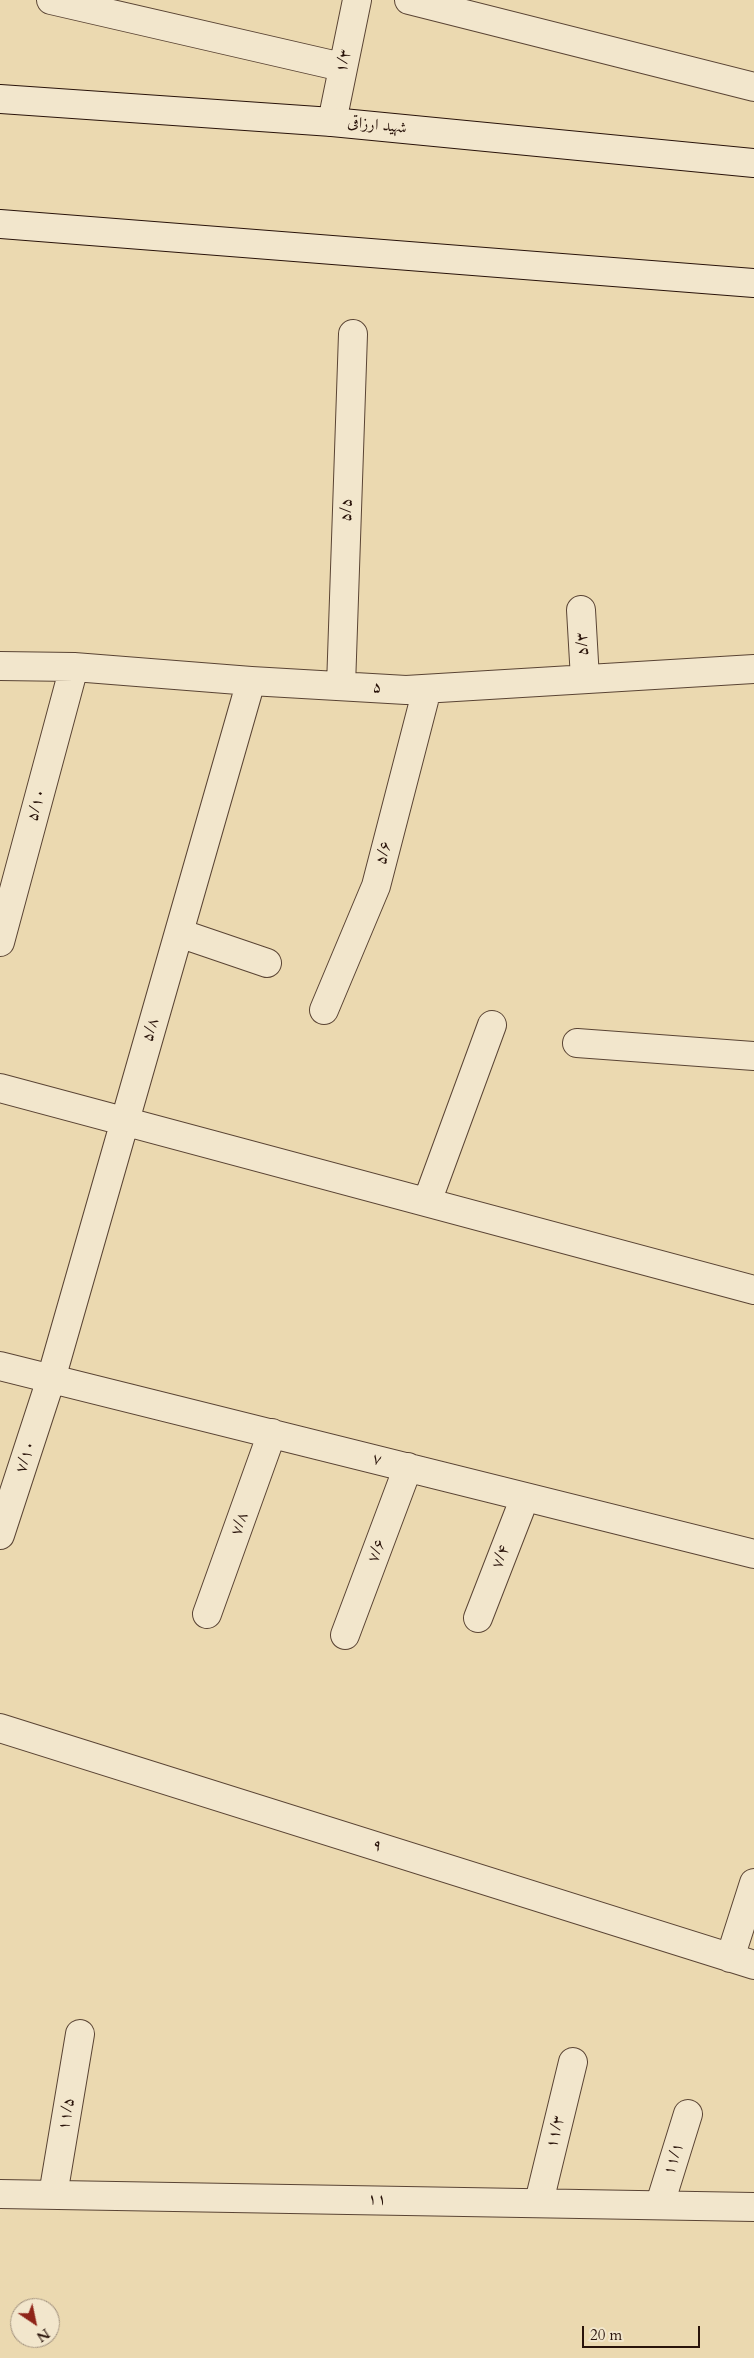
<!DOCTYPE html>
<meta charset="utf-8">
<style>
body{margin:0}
#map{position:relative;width:754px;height:2358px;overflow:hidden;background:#ebd9b0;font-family:Cardo,serif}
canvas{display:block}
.north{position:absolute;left:10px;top:2298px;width:50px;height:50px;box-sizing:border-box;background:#f2e6cc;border:1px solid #a2927e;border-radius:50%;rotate:146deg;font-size:14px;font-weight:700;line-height:20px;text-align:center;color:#29130a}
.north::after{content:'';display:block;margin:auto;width:18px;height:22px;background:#8f2418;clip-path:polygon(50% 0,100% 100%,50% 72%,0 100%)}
.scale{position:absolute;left:582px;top:2326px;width:118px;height:22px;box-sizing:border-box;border:2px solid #29130a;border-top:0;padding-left:6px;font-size:15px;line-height:18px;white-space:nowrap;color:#29130a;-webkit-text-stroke:4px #f2e6cc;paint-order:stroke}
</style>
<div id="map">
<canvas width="754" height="2358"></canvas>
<div class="north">N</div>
<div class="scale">20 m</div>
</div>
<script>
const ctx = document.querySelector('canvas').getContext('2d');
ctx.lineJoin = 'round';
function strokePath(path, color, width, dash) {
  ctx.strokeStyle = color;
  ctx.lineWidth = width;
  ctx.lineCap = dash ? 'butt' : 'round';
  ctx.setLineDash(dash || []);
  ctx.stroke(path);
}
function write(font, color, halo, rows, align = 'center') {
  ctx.font = font + ' Cardo,Amiri,serif';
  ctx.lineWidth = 4;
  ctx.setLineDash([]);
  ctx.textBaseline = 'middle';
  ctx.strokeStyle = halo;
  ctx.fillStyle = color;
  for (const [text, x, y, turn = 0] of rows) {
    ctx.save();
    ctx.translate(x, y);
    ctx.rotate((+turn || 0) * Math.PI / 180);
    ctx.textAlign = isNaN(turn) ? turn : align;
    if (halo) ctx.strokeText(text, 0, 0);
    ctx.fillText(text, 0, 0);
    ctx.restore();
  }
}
const street = new Path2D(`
 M 51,0 L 342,67
 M 409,0 L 754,87
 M 332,122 L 357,0
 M 581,610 L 585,679
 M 0,666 L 74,667 L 251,681 L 406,690 L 754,669
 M 341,686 L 353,334
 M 179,933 L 267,963
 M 0,942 L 74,667
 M 324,1010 L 376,886 L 427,689
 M 577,1043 L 754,1056
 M 0,1088 L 754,1290
 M 427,1202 L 492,1025
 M 0,1366 L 754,1554
 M 0,1535 L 51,1379 L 251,681
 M 207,1614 L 272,1433
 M 478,1618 L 525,1497
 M 345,1635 L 408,1467
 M 0,1728 L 754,1965
 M 730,1958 L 754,1883
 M 0,2194 L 754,2207
 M 53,2195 L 80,2034
 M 539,2202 L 573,2062
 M 660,2204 L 688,2114`);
const secondary = new Path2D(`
 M 0,99 L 332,122 L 754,163
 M 0,224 L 754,283`);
strokePath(street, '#5a4434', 30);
strokePath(secondary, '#29130a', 30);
strokePath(street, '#f2e6cc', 28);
strokePath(secondary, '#f2e6cc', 28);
write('16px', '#29130a', '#f2e6cc', [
 ["۱/۳",344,61,-78],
 ["شهید ارزاقی",377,126,6],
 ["۵/۵",347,510,-88],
 ["۵/۳",583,644,-94],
 ["۵",377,688,3],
 ["۵/۱۰",37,805,-75],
 ["۵/۶",384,853,-76],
 ["۵/۸",151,1030,-74],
 ["۷/۱۰",26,1457,-72],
 ["۷",377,1460,14],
 ["۷/۸",240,1524,-70],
 ["۷/۶",377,1551,-69],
 ["۷/۴",501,1557,-69],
 ["۹",377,1846,18],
 ["۱۱/۵",67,2114,-80],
 ["۱۱/۳",556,2132,-76],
 ["۱۱/۱",674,2159,-72],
 ["۱۱",377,2200,1]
]);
</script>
